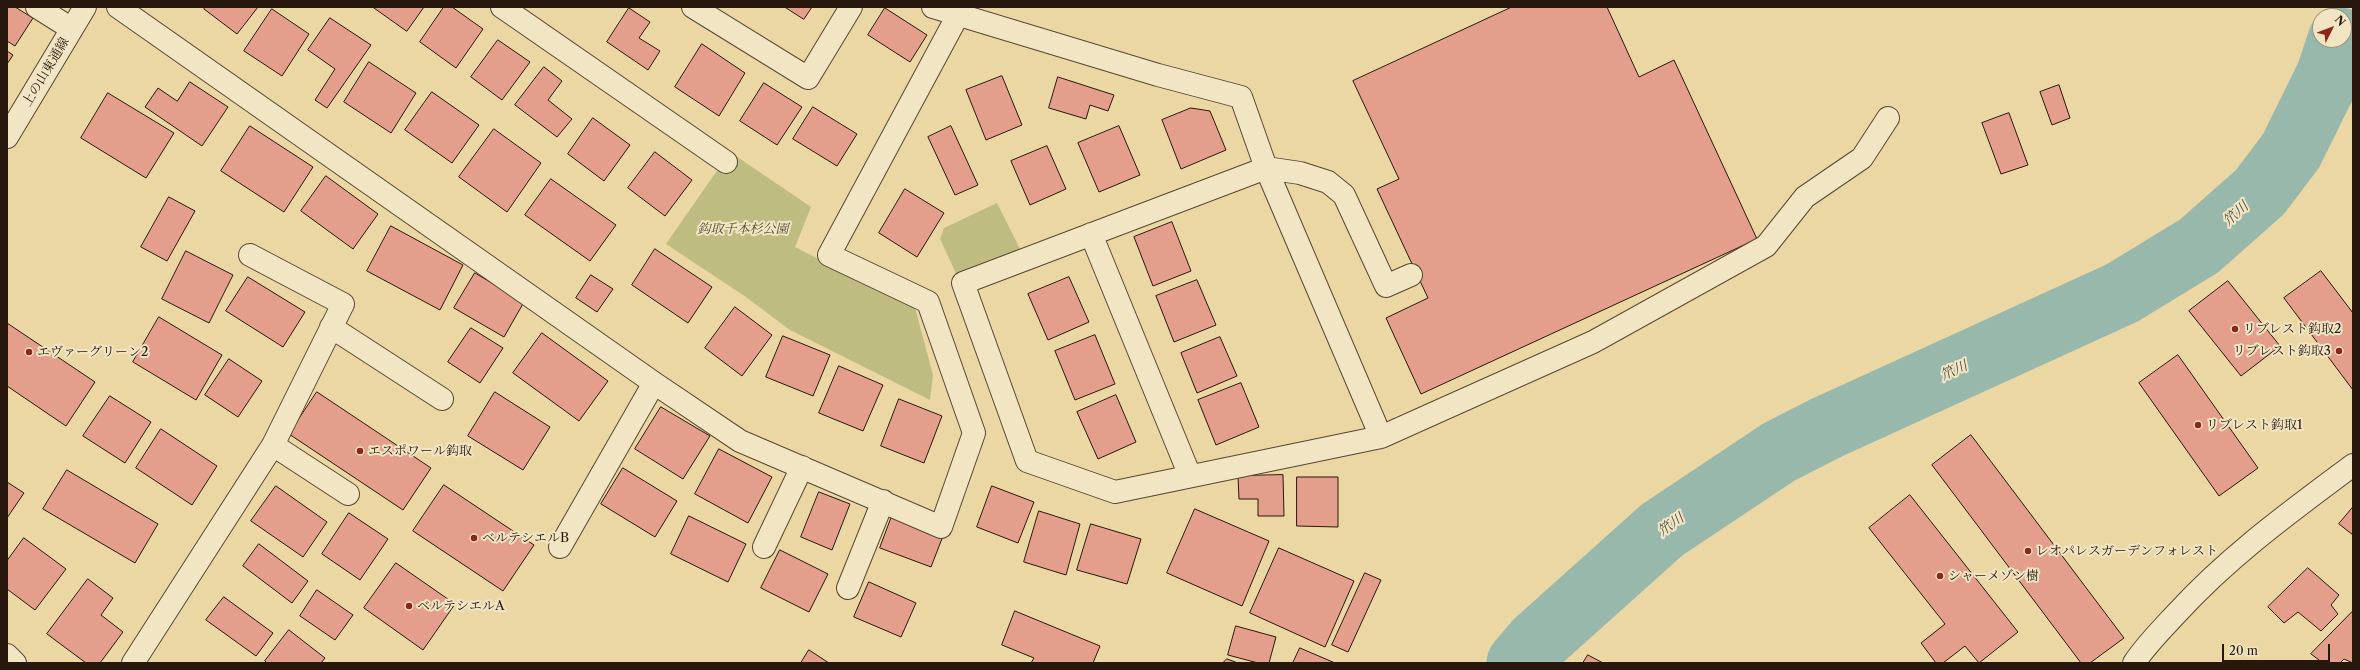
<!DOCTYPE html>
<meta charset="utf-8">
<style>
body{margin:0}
#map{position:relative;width:2360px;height:670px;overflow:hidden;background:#ead7a4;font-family:"Libre Caslon Text",serif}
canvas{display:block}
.frame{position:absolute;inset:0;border:8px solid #28170c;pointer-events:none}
.north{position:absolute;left:2312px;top:8px;width:40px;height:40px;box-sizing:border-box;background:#f1e5c4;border:1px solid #a1937a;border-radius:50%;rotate:48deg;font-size:11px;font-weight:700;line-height:16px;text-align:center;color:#28170c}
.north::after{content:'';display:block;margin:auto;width:14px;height:18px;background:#8f2418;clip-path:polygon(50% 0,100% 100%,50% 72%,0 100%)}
.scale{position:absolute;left:2222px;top:644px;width:108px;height:18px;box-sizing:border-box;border:2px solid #28170c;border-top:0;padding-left:5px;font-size:12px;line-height:14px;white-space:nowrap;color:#28170c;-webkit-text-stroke:3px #f1e5c4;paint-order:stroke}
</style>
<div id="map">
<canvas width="2360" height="670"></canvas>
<div class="frame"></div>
<div class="north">N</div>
<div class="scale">20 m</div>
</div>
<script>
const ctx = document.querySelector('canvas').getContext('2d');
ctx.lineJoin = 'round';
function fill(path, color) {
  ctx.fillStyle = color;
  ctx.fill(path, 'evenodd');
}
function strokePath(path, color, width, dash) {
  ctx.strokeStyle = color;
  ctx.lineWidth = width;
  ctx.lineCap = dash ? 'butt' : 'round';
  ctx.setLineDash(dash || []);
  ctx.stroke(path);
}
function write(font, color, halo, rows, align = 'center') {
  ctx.font = font + ' "Libre Caslon Text","Noto Serif JP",serif';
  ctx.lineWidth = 4;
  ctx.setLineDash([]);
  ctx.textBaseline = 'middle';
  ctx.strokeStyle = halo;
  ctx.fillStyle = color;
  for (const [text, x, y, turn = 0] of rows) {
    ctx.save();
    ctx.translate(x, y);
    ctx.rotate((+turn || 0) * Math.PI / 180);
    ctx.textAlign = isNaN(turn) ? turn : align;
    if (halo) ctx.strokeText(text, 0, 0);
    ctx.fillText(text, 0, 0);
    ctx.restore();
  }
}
fill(new Path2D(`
 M 730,152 L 811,207 L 795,247 L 915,308 L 933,375 L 930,400 L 790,330 L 746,297 L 666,244 Z
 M 997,203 L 1020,249 L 959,280 L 940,239 L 944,228 Z`), '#bebc81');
strokePath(new Path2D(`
 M 1519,663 L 1536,643 L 1662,530 L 1779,452 L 1826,428 L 2122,293 L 2199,246 L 2260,192 L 2291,151 L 2328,76 L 2340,40`), '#98b8ac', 65);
const building = new Path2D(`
 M 7,7 L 15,7 L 33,18 L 15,46 L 7,41 Z
 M 206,7 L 258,7 L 237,34 L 204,9 Z
 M 373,7 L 424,7 L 407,31 Z
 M 444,7 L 452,7 L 483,29 L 456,68 L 420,42 Z
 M 785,7 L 812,7 L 804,19 Z
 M 1512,7 L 1607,7 L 1639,77 L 1674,60 L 1757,239 L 1421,394 L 1386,318 L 1428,298 L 1377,189 L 1399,179 L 1353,81 Z
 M 629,8 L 650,22 L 639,38 L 660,51 L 648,70 L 607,42 Z
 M 885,8 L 927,35 L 910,62 L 868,35 Z
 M 272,9 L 309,34 L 282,76 L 244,51 Z
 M 330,18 L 371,45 L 327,108 L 315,100 L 335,69 L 308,50 Z
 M 498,40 L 530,62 L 502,100 L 471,77 Z
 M 702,44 L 745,73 L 719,116 L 675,87 Z
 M 7,51 L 13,55 L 7,64 Z
 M 369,62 L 416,93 L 391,133 L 344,102 Z
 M 544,67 L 562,81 L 548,100 L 572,119 L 557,137 L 515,105 Z
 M 1002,76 L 1022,125 L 986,140 L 966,90 Z
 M 1058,77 L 1114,95 L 1108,111 L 1090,105 L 1086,119 L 1049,108 Z
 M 190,82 L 228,107 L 202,146 L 145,107 L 158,88 L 177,101 Z
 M 764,83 L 802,107 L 777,145 L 740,121 Z
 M 2059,85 L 2070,118 L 2052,125 L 2040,92 Z
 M 432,92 L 479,125 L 452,163 L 405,130 Z
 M 108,93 L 174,133 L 146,178 L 81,138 Z
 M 813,107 L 857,134 L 837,166 L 793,139 Z
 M 1191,108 L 1210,111 L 1226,150 L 1181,169 L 1162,120 Z
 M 2009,113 L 2028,165 L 2001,174 L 1982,123 Z
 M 593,118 L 630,145 L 604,181 L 568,154 Z
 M 250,126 L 313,167 L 284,212 L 221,171 Z
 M 951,126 L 978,185 L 955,195 L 928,137 Z
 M 1119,126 L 1140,175 L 1099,192 L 1078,143 Z
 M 494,129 L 541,163 L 507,212 L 459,177 Z
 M 1047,146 L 1066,189 L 1030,205 L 1011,161 Z
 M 655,152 L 692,180 L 665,216 L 628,188 Z
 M 326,176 L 378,214 L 353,249 L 301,211 Z
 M 551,179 L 616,225 L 590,261 L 525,215 Z
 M 905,189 L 944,213 L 917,257 L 879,233 Z
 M 169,197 L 195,211 L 167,261 L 141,247 Z
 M 1172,222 L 1191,271 L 1153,286 L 1134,237 Z
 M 391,226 L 463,265 L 440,310 L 367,271 Z
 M 655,249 L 712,287 L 688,323 L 632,285 Z
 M 186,251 L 233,275 L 209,323 L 162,299 Z
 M 2321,271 L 2353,313 L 2353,390 L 2284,298 Z
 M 475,273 L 524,302 L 504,337 L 454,308 Z
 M 591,275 L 613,289 L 597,312 L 576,298 Z
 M 248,277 L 305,312 L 283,347 L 226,311 Z
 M 1069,277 L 1089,322 L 1048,340 L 1028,294 Z
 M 1197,280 L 1216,325 L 1174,342 L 1156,296 Z
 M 2228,281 L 2280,346 L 2241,376 L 2189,311 Z
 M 735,307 L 772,335 L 742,376 L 705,348 Z
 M 159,317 L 222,355 L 196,400 L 133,362 Z
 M 7,323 L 95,382 L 66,426 L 7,386 Z
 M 471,328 L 503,348 L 480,383 L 448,362 Z
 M 542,333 L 608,381 L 579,421 L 513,373 Z
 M 1095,335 L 1115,384 L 1075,400 L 1055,351 Z
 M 783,336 L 830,355 L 813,396 L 766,377 Z
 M 1220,337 L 1237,376 L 1197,393 L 1181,353 Z
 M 2178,355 L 2258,468 L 2219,496 L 2139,383 Z
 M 229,359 L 262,381 L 238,417 L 205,395 Z
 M 839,366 L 883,385 L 863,431 L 819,413 Z
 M 1241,383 L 1259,427 L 1216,445 L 1198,400 Z
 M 317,392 L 431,468 L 403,510 L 289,434 Z
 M 495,392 L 550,427 L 523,470 L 468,436 Z
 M 1116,395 L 1136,442 L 1098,459 L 1077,412 Z
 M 110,396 L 151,422 L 125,463 L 83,436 Z
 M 899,399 L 942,416 L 924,463 L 881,446 Z
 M 661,407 L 710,436 L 683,479 L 635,449 Z
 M 161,429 L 217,466 L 192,505 L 136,468 Z
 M 1971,435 L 2124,638 L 2090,663 L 2081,663 L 1932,465 Z
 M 719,449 L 772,477 L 748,523 L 695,494 Z
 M 623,468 L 677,501 L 655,537 L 601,504 Z
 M 67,470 L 158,524 L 135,563 L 43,509 Z
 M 1283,475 L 1284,516 L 1258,516 L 1258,499 L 1239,499 L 1238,476 Z
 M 1297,477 L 1338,477 L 1338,527 L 1297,526 Z
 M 7,482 L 24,493 L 7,518 Z
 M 444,485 L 534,545 L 503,591 L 413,531 Z
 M 276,486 L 327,522 L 303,557 L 251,521 Z
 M 992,486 L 1034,502 L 1018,543 L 977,527 Z
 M 819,492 L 850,504 L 832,550 L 801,537 Z
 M 1910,495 L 2018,632 L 1979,663 L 1965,646 L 1943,663 L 1936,663 L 1921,643 L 1945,624 L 1869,528 Z
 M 2353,507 L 2353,535 L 2339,524 Z
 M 1195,509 L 1269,541 L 1242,606 L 1167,573 Z
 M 1039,511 L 1080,524 L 1066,575 L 1024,562 Z
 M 349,513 L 388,539 L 360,580 L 322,554 Z
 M 689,516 L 746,544 L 728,582 L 671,554 Z
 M 892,516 L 943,536 L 931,567 L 880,548 Z
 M 1091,524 L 1141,539 L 1127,584 L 1077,570 Z
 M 24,538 L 66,569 L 35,610 L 7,589 L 7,561 Z
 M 259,544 L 308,581 L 292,603 L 243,566 Z
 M 1279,548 L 1354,581 L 1325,647 L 1250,613 Z
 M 780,550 L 828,574 L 809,612 L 761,588 Z
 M 396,563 L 455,604 L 423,650 L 364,608 Z
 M 2308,568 L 2339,595 L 2331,605 L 2338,614 L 2321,631 L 2298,612 L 2284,623 L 2268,607 Z
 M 1365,573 L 1381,580 L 1348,652 L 1332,645 Z
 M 88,579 L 113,598 L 101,615 L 123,632 L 100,663 L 86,663 L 47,634 Z
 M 869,582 L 916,603 L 901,637 L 854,617 Z
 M 317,590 L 353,615 L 335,640 L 300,616 Z
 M 224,597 L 273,633 L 256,656 L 206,620 Z
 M 1015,611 L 1100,646 L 1093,663 L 1031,663 L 1034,658 L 1002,645 Z
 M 2353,611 L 2353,663 L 2344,659 L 2340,663 L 2323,663 L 2311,654 Z
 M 1236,626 L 1276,637 L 1269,663 L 1258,663 L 1228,655 Z
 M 289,630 L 325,658 L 321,663 L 267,663 L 265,661 Z
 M 1300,648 L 1335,663 L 1293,663 Z
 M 809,650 L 829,663 L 801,663 Z
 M 1588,655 L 1603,663 L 1583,663 Z
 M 1227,659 L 1238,663 L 1223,663 Z`);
fill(building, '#e49f8c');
strokePath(building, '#28170c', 1);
const minor = new Path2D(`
 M 37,7 L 72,29
 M 118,7 L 654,383 L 740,441 L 941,527 L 974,433 L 928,302 L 829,255 L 958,15
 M 502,7 L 726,162
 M 693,7 L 808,78 L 851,7
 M 933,7 L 1158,75 L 1241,97 L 1266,168 L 963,283 L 1027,461 L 1115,492 L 1381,437 L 1266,168
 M 7,137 L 85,7
 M 1266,168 L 1300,173 L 1328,182 L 1344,195 L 1386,286 L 1411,275
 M 1091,234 L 1190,476
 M 331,327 L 442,399
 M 1381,437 L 1593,342 L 1766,246 L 1805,197 L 1862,158 L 1888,118
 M 273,445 L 348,494
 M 560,547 L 654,383
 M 764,547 L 802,467
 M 848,588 L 883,501
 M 7,655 L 15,663
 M 133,663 L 273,445 L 343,304 L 250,255
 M 2134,663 C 2146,645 2161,630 2176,614 C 2229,556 2290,512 2353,465`);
strokePath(minor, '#584732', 24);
strokePath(minor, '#f1e5c4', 22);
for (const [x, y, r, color] of [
 [2235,329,4,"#8f2418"],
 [2339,351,4,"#8f2418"],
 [29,352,4,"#8f2418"],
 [2198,425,4,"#8f2418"],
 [360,451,4,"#8f2418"],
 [474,538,4,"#8f2418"],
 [2028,551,4,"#8f2418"],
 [1940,576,4,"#8f2418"],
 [409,606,4,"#8f2418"]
]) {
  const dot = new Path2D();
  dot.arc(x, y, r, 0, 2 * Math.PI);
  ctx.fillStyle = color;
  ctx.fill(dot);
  strokePath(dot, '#f1e5c4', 1.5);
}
write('13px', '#28170c', '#f1e5c4', [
 ["上の山東通線",46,72,-59]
]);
write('italic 13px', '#55492f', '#f1e5c4', [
 ["鈎取千本杉公園",743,229]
]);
write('13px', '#28170c', '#f1e5c4', [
 ["リブレスト鈎取2",2243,329],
 ["リブレスト鈎取3",2331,351,"right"],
 ["エヴァーグリーン2",37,352],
 ["リブレスト鈎取1",2206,425],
 ["エスポワール鈎取",368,451],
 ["ベルテシエルB",482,538],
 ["レオパレスガーデンフォレスト",2036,551],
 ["シャーメゾン樹",1948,576],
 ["ベルテシエルA",417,606]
], 'left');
write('italic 14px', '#4f4f44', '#f1e5c4', [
 ["笊川",2236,214,-42],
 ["笊川",1954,371,-25],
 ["笊川",1671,525,-36]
]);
</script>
